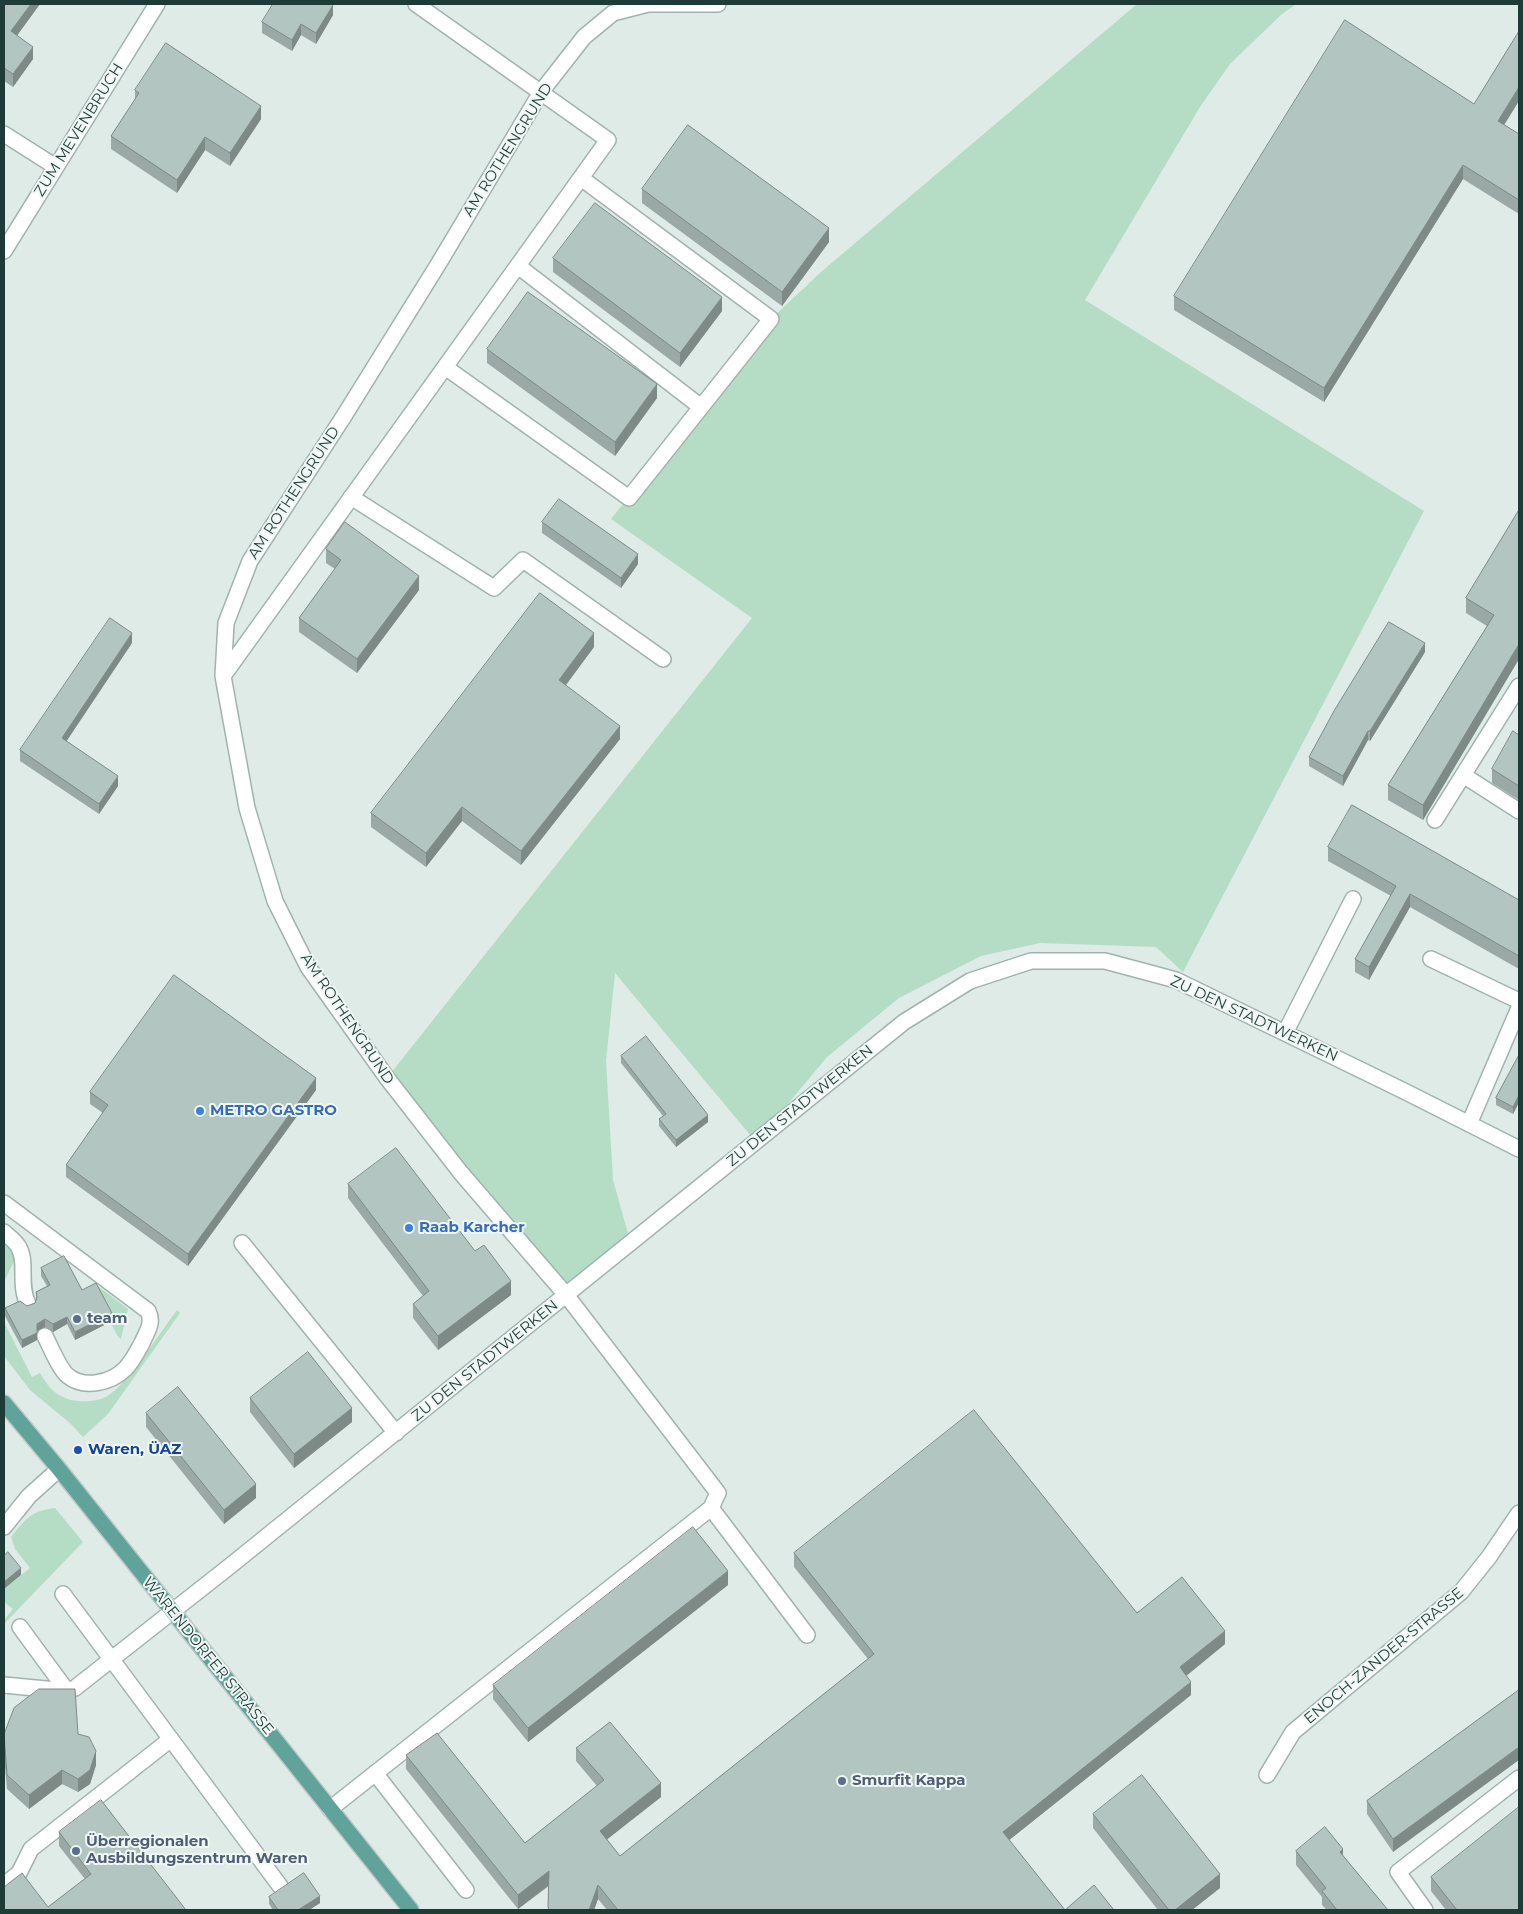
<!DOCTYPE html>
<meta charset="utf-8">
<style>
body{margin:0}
#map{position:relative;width:1523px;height:1914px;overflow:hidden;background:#deebe7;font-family:Montserrat,sans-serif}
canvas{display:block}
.frame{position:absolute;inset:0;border:5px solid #1f3b37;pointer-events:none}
</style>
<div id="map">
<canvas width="1523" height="1914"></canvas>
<div class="frame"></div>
</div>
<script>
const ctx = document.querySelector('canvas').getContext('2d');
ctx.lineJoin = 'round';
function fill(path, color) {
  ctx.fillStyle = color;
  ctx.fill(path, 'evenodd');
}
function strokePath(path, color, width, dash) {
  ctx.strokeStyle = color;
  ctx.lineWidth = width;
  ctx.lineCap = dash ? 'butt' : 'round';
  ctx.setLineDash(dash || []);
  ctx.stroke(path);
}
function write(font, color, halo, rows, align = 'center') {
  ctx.font = font + ' Montserrat,sans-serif';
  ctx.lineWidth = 4;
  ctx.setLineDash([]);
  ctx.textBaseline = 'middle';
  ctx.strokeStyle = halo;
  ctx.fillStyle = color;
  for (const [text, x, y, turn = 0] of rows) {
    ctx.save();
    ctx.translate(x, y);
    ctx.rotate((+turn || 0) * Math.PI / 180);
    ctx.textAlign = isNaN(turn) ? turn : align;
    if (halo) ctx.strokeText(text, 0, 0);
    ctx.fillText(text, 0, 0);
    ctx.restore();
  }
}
fill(new Path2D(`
 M 1137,4 L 1296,4 L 1281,15 L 1230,64 L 1200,107 L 1085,300 L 1424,511 L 1183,972 L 1156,947 L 1040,943 L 981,956 L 899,998 L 827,1057 L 756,1142 L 615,973 L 606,1061 L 613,1180 L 631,1244 L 567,1296 L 387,1078 L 752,618 L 611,519 L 771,319 L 821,272 Z
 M 4,1244 L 11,1249 L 15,1259 L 4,1282 Z
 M 99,1287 L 128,1309 L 121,1339 L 119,1338 L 110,1322 L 111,1321 L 93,1290 Z
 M 177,1310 L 180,1313 L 108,1414 L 83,1437 L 71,1424 L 30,1390 L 4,1356 L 4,1322 L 32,1377 L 40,1373 C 48,1387 56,1396 71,1400 C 82,1402 95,1402 106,1397 C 125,1387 162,1330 177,1310 Z
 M 55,1508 L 83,1542 L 4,1624 L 4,1620 L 13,1609 L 4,1602 L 4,1589 L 30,1568 L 15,1549 L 11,1537 C 25,1519 31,1511 55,1508 Z`), '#b5ddc5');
const minor = new Path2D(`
 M 718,4 L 648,4 L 613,13 L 584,37 L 541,92 L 439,263 L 344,416 L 250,561 L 226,623 L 223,676 L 247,808 L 275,901 L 308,967 L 387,1078 L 461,1173 L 567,1296 L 718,1493 L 711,1508 L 807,1635
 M 4,134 L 56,167
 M 4,251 L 157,4
 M 518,266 L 701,407
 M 445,367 L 629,498 L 771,319 L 581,178
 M 351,497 L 494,588 L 523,560 L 663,659
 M 223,676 L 608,140 L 416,4
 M 1463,775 L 1519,811
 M 1435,820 L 1519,686
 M 1431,959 L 1519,1001
 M 1285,1033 L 1353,899
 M 1469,1124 L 1519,1008
 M 4,1203 L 148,1311 C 154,1323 147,1331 142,1343 C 137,1352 132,1362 125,1369 C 111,1383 84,1389 68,1376 C 60,1370 50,1346 45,1336
 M 4,1232 C 8,1236 15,1241 18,1246 C 28,1261 18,1284 28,1304
 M 242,1243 L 396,1433
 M 4,1527 L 29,1496 L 59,1469
 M 63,1594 L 280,1886
 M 20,1627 L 67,1691
 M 4,1685 L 67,1691 L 75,1688 L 230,1566 L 904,1022 L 970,981 L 1031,961 L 1105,961 L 1176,980 L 1404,1091 L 1519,1149
 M 375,1773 L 466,1890
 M 1267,1775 L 1293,1732 L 1461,1592 L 1489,1557 L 1519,1513
 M 330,1809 L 711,1508
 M 4,1885 L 19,1873 L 31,1849 L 171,1739
 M 1425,1910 L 1398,1872 L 1519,1778`);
const major = new Path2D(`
 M 4,1403 L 59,1469 L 411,1910`);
strokePath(minor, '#a1b3af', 18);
strokePath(major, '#c0c8c7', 18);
strokePath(minor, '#fff', 15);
strokePath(major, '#60a39a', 15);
fill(new Path2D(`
 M 4,4 L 40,4 L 17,35 L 33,59 L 13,87 L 4,81 Z
 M 333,15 L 316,44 L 301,35 L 292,51 L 262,33 L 262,22 Z
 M 135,90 L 261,119 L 230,166 L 205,150 L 177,193 L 111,149 L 111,136 L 135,99 Z
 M 1504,125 L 1519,134 L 1519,214 L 1463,179 L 1324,402 L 1174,310 L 1174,296 Z
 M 642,189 L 829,242 L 782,306 L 642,203 Z
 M 553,258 L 722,311 L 680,367 L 553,272 Z
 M 487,349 L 657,398 L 615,456 L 487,363 Z
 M 1519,510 L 1519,659 L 1423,820 L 1388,800 L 1388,785 L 1487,626 L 1466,613 L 1466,598 Z
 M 542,522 L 638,564 L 621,588 L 542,533 Z
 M 326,549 L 419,590 L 357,673 L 299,632 L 299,618 L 335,569 L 326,563 Z
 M 132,643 L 66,741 L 118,786 L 99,814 L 20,761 L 20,750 Z
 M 594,647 L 566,685 L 620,739 L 521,865 L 462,821 L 426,867 L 371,827 L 371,813 Z
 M 1425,652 L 1370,741 L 1368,740 L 1343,786 L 1309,766 L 1309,757 Z
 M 1519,735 L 1519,800 L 1492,783 L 1492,769 Z
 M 1328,847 L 1519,900 L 1519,969 L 1410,907 L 1369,980 L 1355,972 L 1355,959 L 1391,896 L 1328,861 Z
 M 1519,1055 L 1519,1102 L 1513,1114 L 1496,1105 L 1496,1098 Z
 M 621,1056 L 708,1122 L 676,1147 L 659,1126 L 659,1119 L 663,1116 L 621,1063 Z
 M 316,1090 L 188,1266 L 66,1177 L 66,1165 L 103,1113 L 90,1104 L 90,1092 Z
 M 348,1184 L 475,1251 L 511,1295 L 438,1350 L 413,1318 L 413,1304 L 423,1296 L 348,1198 Z
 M 41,1268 L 82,1290 L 112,1321 L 75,1340 L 67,1324 L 53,1332 L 45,1327 L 37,1331 L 37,1340 L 22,1348 L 5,1316 L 5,1308 L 27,1306 L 35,1303 L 36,1299 L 36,1292 L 47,1286 L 41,1276 Z
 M 250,1398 L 352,1422 L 294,1468 L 250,1412 Z
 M 146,1413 L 256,1498 L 224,1524 L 146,1427 Z
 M 794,1553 L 1137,1613 L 1225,1644 L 1186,1676 L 1191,1695 L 1009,1840 L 1065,1910 L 1114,1910 L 607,1910 L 598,1899 L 594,1910 L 548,1910 L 549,1886 L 518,1909 L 406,1769 L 406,1755 L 525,1843 L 597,1786 L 576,1761 L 576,1748 L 661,1797 L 607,1839 L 620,1856 L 868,1659 L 794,1567 Z
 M 728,1585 L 528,1742 L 493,1699 L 493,1685 Z
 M 1519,1690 L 1393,1852 L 1367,1814 L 1367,1801 Z
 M 4,1734 L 78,1734 L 96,1765 L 90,1784 L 78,1792 L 62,1784 L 29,1809 L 7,1789 L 4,1756 Z
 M 1093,1814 L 1220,1888 L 1192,1910 L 1158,1910 L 1093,1828 Z
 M 59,1832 L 186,1910 L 48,1907 L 85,1879 L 59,1846 Z
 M 1296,1851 L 1343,1856 L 1388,1910 L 1327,1910 L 1322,1905 L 1322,1897 L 1296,1865 Z
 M 1431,1877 L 1519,1910 L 1446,1910 L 1431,1891 Z
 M 269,1897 L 320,1903 L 309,1910 L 273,1910 L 269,1904 Z`), '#9aa9a5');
fill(new Path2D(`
 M 31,4 L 40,4 L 11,44 L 11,31 Z
 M 333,5 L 333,15 L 316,44 L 316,33 Z
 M 301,24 L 301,35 L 292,51 L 292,40 Z
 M 33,47 L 33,59 L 13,87 L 13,74 Z
 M 1519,87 L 1519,101 L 1498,135 L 1498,121 Z
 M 261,106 L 261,119 L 230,166 L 230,153 Z
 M 205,137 L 205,150 L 177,193 L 177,180 Z
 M 1463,165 L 1463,179 L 1324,402 L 1324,388 Z
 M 829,228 L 829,242 L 782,306 L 782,292 Z
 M 722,297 L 722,311 L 680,367 L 680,353 Z
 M 657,384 L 657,398 L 615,456 L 615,442 Z
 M 638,554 L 638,564 L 621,588 L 621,578 Z
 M 419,576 L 419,590 L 357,673 L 357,659 Z
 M 132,633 L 132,643 L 62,748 L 62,738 Z
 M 594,633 L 594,647 L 559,694 L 559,680 Z
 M 1425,643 L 1425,652 L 1370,741 L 1370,731 Z
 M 1519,644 L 1519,659 L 1423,820 L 1423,805 Z
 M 620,726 L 620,739 L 521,865 L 521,851 Z
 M 1368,731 L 1368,740 L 1343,786 L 1343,776 Z
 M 118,776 L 118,786 L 99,814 L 99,804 Z
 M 462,807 L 462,821 L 426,867 L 426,853 Z
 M 1410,894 L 1410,907 L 1369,980 L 1369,967 Z
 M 316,1078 L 316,1090 L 188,1266 L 188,1254 Z
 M 1519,1095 L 1519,1102 L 1513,1114 L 1513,1107 Z
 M 708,1115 L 708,1122 L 676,1147 L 676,1140 Z
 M 511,1281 L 511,1295 L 438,1350 L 438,1336 Z
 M 112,1313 L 112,1321 L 75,1340 L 75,1332 Z
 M 67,1317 L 67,1324 L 53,1332 L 53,1324 Z
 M 45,1319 L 45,1327 L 37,1331 L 37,1340 L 22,1348 L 22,1340 L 37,1324 Z
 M 352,1408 L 352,1422 L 294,1468 L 294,1454 Z
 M 256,1484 L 256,1498 L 224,1524 L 224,1510 Z
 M 21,1568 L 21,1575 L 4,1589 L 4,1582 Z
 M 728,1571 L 728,1585 L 528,1742 L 528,1728 Z
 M 1225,1631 L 1225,1644 L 1180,1681 L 1180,1667 Z
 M 1191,1682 L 1191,1695 L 1003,1845 L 1003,1832 Z
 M 1519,1747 L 1519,1760 L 1393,1852 L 1393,1839 Z
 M 96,1751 L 96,1765 L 90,1784 L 78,1792 L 78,1779 Z
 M 62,1770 L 62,1784 L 29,1809 L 29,1795 Z
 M 661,1783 L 661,1797 L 600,1845 L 600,1831 Z
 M 1343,1849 L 1343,1863 L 1340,1852 Z
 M 5,1853 L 5,1860 L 4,1861 L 4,1854 Z
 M 549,1871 L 549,1885 L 518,1909 L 518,1895 Z
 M 1220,1874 L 1220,1888 L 1192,1910 L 1175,1910 Z
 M 598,1885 L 598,1899 L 594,1910 L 589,1910 Z
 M 320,1896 L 320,1903 L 309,1910 L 298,1910 Z`), '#7d8a86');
const building = new Path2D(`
 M 4,4 L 31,4 L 11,31 L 33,47 L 13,74 L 4,68 Z
 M 273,4 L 332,4 L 333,5 L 316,33 L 301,24 L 292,40 L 262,22 Z
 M 1345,20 L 1474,104 L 1519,31 L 1519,87 L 1498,121 L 1519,134 L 1519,200 L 1463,165 L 1324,388 L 1174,296 Z
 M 166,43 L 261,106 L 230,153 L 205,137 L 177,180 L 111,136 L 139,93 L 135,90 Z
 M 688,125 L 829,228 L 782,292 L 642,189 Z
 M 595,203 L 722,297 L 680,353 L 553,258 Z
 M 528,292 L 657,384 L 615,442 L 487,349 Z
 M 559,499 L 638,554 L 621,578 L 542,522 Z
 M 1519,510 L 1519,644 L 1423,805 L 1388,785 L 1494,615 L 1466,598 Z
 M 345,522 L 419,576 L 357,659 L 299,618 L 341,560 L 326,549 Z
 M 540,593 L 594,633 L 559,680 L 620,726 L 521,851 L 462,807 L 426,853 L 371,813 Z
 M 110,618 L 132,633 L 62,738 L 118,776 L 99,804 L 20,750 Z
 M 1389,622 L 1425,643 L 1370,731 L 1368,731 L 1343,776 L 1309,757 L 1334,711 Z
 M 1513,731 L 1519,735 L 1519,786 L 1492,769 Z
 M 1352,805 L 1519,900 L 1519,956 L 1410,894 L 1369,967 L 1355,959 L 1396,886 L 1328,847 Z
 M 174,975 L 316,1078 L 188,1254 L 66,1165 L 108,1105 L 90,1092 Z
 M 646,1036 L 708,1115 L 676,1140 L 659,1119 L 666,1114 L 621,1056 Z
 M 1519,1055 L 1519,1095 L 1513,1107 L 1496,1098 Z
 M 396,1148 L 475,1251 L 484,1245 L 511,1281 L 438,1336 L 413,1304 L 429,1291 L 348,1184 Z
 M 64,1256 L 82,1290 L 96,1283 L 112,1313 L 75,1332 L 67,1317 L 53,1324 L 45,1319 L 37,1324 L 37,1333 L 22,1340 L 5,1308 L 20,1301 L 27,1306 L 35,1303 L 37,1297 L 36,1292 L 50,1285 L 41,1268 Z
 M 308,1352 L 352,1408 L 294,1454 L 250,1398 Z
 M 178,1387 L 256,1484 L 224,1510 L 146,1413 Z
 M 974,1410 L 1137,1613 L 1182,1577 L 1225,1631 L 1180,1667 L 1191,1682 L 1003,1832 L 1065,1910 L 1094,1885 L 1114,1910 L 618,1910 L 598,1885 L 589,1910 L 549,1910 L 548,1907 L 549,1871 L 518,1895 L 406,1755 L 437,1733 L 525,1843 L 604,1780 L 576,1748 L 610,1722 L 661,1783 L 600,1831 L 620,1856 L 874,1654 L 794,1553 Z
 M 693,1527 L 728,1571 L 528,1728 L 493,1685 Z
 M 8,1552 L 21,1568 L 4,1582 L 4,1556 Z
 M 39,1689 L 75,1689 L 78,1734 L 89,1737 L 96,1751 L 90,1770 L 78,1779 L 62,1770 L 29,1795 L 7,1775 L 4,1734 L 14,1708 Z
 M 1519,1690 L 1519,1747 L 1393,1839 L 1367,1801 Z
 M 1142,1775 L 1220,1874 L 1175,1910 L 1169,1910 L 1093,1814 Z
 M 101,1800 L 186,1910 L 4,1910 L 4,1887 L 22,1873 L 48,1907 L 91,1874 L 59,1832 Z
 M 1519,1807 L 1519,1910 L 1457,1910 L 1431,1877 Z
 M 1325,1827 L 1343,1849 L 1340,1852 L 1388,1910 L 1337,1910 L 1322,1891 L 1326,1888 L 1296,1851 Z
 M 304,1873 L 320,1896 L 298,1910 L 278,1910 L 269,1897 Z`);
fill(building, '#b3c5c0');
strokePath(building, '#7d8a86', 1);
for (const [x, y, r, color] of [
 [200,1111,5,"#3f7fe0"],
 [409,1228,5,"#3f7fe0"],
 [77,1319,5,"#5c6f8a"],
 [78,1450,5,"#1a4fb4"],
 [842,1781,5,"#5c6f8a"],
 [76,1851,5,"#5c6f8a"]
]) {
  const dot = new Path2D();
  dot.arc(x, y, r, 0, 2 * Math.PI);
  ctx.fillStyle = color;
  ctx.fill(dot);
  strokePath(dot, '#eff7f4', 2);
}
write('15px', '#1f3b37', '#eff7f4', [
 ["ZUM MEVENBRUCH",79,130,-58],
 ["AM ROTHENGRUND",508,150,-58],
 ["AM ROTHENGRUND",294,493,-57],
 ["AM ROTHENGRUND",347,1019,56],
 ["ZU DEN STADTWERKEN",1254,1019,25],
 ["ZU DEN STADTWERKEN",800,1106,-39],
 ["ZU DEN STADTWERKEN",485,1361,-39],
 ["WARENDORFER STRASSE",208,1656,51],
 ["ENOCH-ZANDER-STRASSE",1384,1656,-40]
]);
write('bold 15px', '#366cbe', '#eff7f4', [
 ["METRO GASTRO",210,1111],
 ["Raab Karcher",419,1228]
], 'left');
write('bold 15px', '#4e5e75', '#eff7f4', [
 ["team",87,1319],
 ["Smurfit Kappa",852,1781],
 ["Überregionalen",86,1842],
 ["Ausbildungszentrum Waren",86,1859]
], 'left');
write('bold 15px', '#164399', '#eff7f4', [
 ["Waren, ÜAZ",88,1450]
], 'left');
</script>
